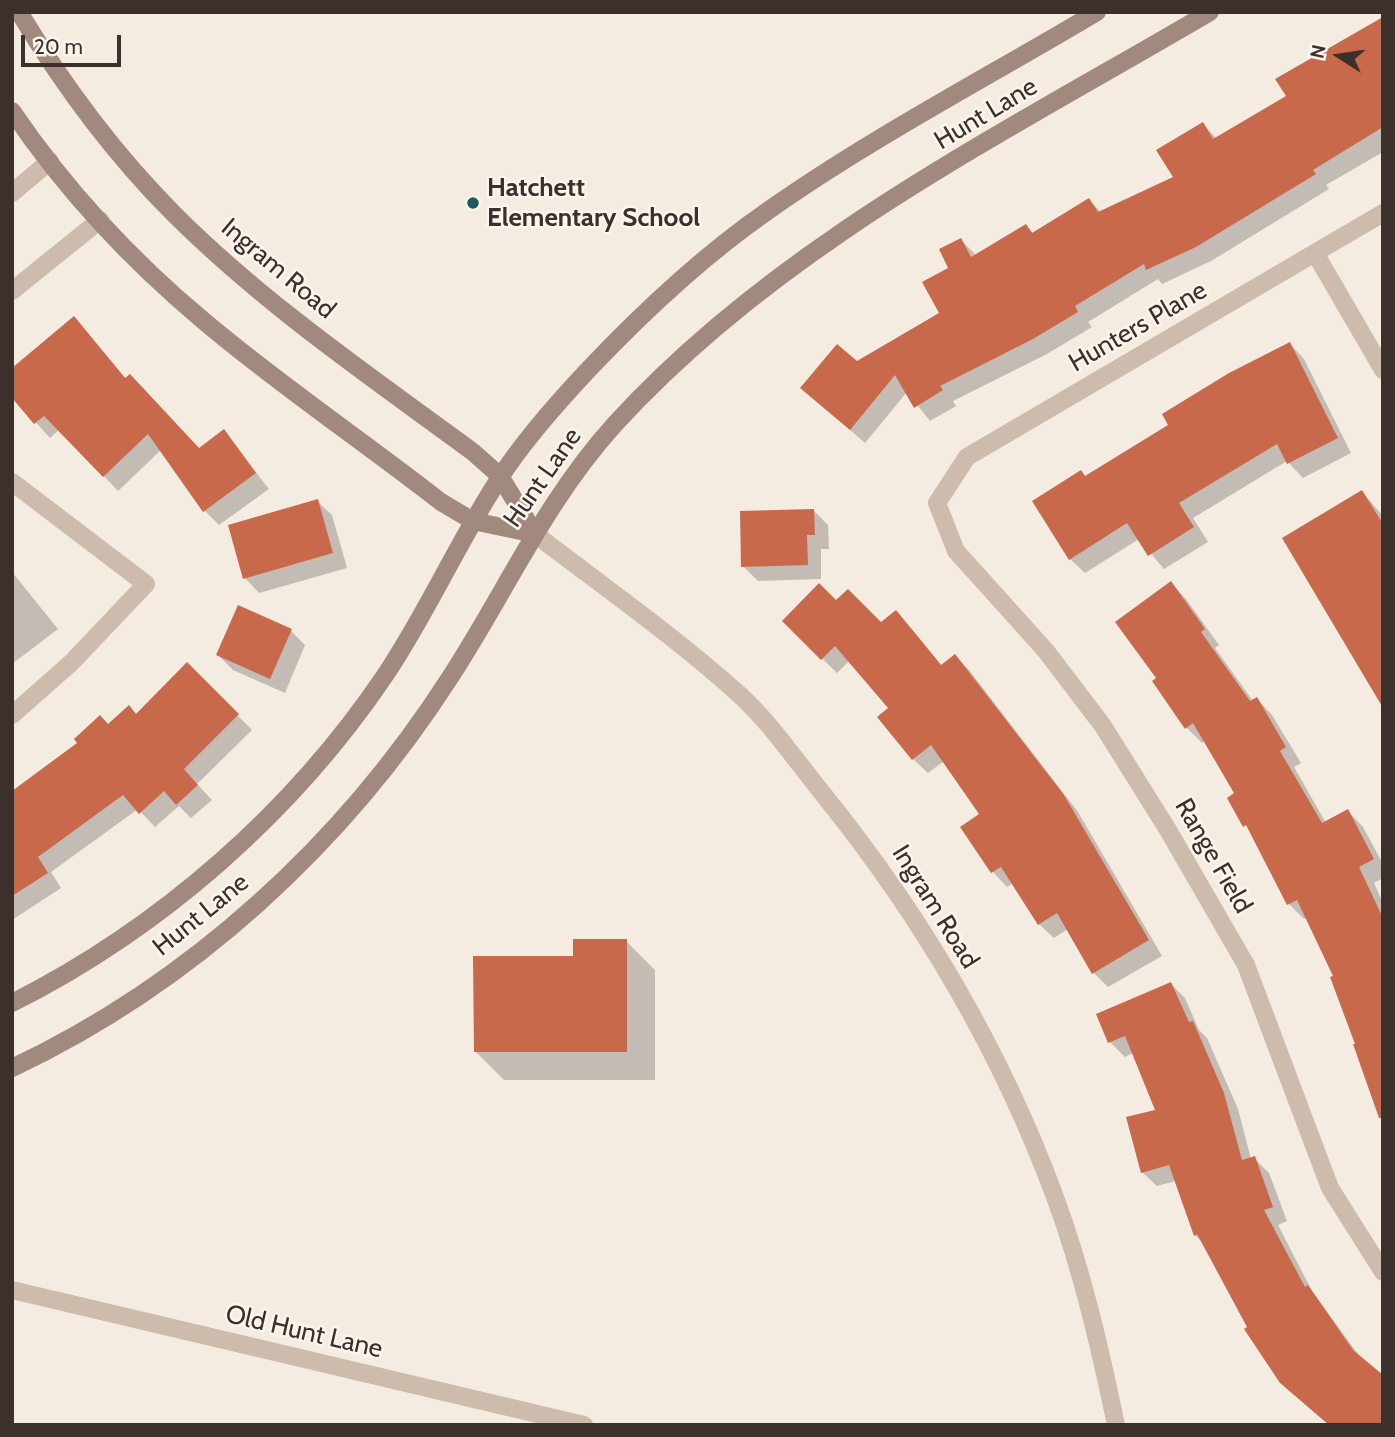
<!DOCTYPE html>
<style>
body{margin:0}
#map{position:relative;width:1395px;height:1437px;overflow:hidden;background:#f4ebe1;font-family:Cabin,sans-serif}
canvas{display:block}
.frame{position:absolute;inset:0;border:14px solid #3b302b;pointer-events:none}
.north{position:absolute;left:1304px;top:21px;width:70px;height:70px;-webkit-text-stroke:5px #fbf5ee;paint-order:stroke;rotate:282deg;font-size:19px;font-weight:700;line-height:28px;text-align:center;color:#3b302b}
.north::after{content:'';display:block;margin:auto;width:24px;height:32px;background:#3b302b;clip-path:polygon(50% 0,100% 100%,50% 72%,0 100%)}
.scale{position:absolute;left:21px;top:35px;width:100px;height:32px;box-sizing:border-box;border:4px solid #3b302b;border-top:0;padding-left:9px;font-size:21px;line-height:24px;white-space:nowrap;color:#3b302b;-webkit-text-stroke:5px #fbf5ee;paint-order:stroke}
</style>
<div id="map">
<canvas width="1395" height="1437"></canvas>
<div class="frame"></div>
<div class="north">N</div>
<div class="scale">20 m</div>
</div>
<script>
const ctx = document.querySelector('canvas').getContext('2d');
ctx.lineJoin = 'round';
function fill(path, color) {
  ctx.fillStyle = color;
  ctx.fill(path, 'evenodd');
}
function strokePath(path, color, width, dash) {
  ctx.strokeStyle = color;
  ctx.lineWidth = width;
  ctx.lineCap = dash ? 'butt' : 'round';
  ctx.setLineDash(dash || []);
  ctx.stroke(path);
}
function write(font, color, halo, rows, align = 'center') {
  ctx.font = font + ' Cabin,sans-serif';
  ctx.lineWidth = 5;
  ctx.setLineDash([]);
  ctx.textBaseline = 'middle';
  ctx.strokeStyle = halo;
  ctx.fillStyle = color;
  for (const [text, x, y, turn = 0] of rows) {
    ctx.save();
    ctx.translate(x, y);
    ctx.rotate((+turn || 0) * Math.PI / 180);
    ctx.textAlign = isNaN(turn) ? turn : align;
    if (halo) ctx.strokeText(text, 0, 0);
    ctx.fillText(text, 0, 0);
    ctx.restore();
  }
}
fill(new Path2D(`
 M 1383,23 L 1383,152 L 1326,185 L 1329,189 L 1211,261 L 1162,284 L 1158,279 L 1088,322 L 1092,327 L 1047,354 L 953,401 L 956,406 L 930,421 L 907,392 L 865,443 L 802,388 L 856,363 L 941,314 L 961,240 L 976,255 L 1026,226 L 1034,234 L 1089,200 L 1102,213 L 1175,178 L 1203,124 L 1217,139 L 1288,97 Z
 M 74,319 L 126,379 L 200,450 L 224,431 L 269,489 L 219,525 L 205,511 L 161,450 L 118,491 L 60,429 L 50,438 L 12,396 Z
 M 1290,344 L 1304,359 L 1351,453 L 1303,478 L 1287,461 L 1193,518 L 1208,542 L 1164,569 L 1139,539 L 1085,573 L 1070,559 L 1086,477 L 1171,426 Z
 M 1362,492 L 1383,516 L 1383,704 Z
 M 317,501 L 332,515 L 347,568 L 259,593 L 245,578 Z
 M 813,510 L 828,525 L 829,549 L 821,549 L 821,579 L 758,581 L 743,566 Z
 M 12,572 L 58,629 L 12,664 Z
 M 1171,583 L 1186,599 L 1219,645 L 1215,648 L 1253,701 L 1257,699 L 1272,715 L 1301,763 L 1294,767 L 1326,823 L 1348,811 L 1363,827 L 1383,864 L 1383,878 L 1374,883 L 1383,903 L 1383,1119 L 1355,1046 L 1358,1045 L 1335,977 L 1307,918 L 1304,919 L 1289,904 L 1251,832 L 1229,798 L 1237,794 L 1205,740 L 1202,743 L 1186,727 L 1158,678 Z
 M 836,602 L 881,625 L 910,627 L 942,666 L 955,656 L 969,670 L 1078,812 L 1162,956 L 1108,987 L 1094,973 L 1068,929 L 1054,938 L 1039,924 L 1013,883 L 1007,887 L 993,872 L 962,828 L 982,814 L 944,761 L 928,773 L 913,759 L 891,708 L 850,660 L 837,673 L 784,621 Z
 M 291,631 L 305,645 L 285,693 L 233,670 L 218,655 Z
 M 187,664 L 252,730 L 197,784 L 212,800 L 191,818 L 179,806 L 155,827 L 138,809 L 51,872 L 61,888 L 12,920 L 12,793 L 108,726 L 136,716 Z
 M 626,941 L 655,970 L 655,1080 L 504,1080 L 475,1051 L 575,957 Z
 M 1171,984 L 1185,998 L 1199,1030 L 1207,1038 L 1238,1109 L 1251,1159 L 1254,1158 L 1269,1173 L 1287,1221 L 1278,1225 L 1312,1291 L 1363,1361 L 1329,1425 L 1281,1382 L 1204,1244 L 1195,1235 L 1176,1181 L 1157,1186 L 1142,1172 L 1157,1111 L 1133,1053 L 1125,1057 L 1110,1042 Z`), '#0003');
fill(new Path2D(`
 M 1383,17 L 1383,127 L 1313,170 L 1316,174 L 1196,247 L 1146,270 L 1144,264 L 1075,306 L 1078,312 L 1033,339 L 940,386 L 943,390 L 914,408 L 895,375 L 850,430 L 800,388 L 837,344 L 857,361 L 939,313 L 922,282 L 948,268 L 939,249 L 961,238 L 971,257 L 1026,224 L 1032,233 L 1089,198 L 1098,212 L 1173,177 L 1156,150 L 1203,122 L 1213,139 L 1286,96 L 1275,79 Z
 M 74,316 L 125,378 L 130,374 L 199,448 L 224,429 L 256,473 L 203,512 L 148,434 L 103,477 L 44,416 L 34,424 L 12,398 L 12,368 Z
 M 1290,342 L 1338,438 L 1287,464 L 1277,444 L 1179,503 L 1194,527 L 1148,556 L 1127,523 L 1069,560 L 1032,501 L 1081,470 L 1085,476 L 1168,425 L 1162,414 L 1229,373 Z
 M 1362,490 L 1383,524 L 1383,708 L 1282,538 Z
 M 318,499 L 333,553 L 243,579 L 228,525 Z
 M 814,509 L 815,535 L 807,535 L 808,565 L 741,567 L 740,511 Z
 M 1171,581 L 1205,629 L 1201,632 L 1250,701 L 1257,697 L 1286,747 L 1280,751 L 1322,823 L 1348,809 L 1374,859 L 1359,867 L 1383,918 L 1383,1118 L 1379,1118 L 1353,1044 L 1355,1044 L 1330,977 L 1333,976 L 1297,900 L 1287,905 L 1246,825 L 1243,827 L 1227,798 L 1234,793 L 1193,723 L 1185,729 L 1152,681 L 1156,678 L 1115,622 Z
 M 819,583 L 836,600 L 848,589 L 881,622 L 896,610 L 941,665 L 955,654 L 1064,795 L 1149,940 L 1092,974 L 1057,913 L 1038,925 L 1001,867 L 991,873 L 960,827 L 979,814 L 931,745 L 912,760 L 877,717 L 888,708 L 835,646 L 821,660 L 782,621 Z
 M 238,605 L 292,629 L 270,679 L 216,655 Z
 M 187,662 L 239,714 L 184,769 L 198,785 L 176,805 L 164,791 L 139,814 L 123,795 L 38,857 L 48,873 L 12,896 L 12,791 L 77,743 L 74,739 L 100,715 L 108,724 L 129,705 L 136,714 Z
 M 573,939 L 627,939 L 627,1052 L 474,1052 L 473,956 L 573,956 Z
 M 1171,982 L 1189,1022 L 1193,1021 L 1224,1093 L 1242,1160 L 1255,1156 L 1273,1207 L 1264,1210 L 1305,1287 L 1308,1285 L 1353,1350 L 1383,1375 L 1383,1425 L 1329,1425 L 1280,1383 L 1244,1329 L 1247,1327 L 1197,1234 L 1194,1236 L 1169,1165 L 1141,1173 L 1126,1117 L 1155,1110 L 1125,1036 L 1108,1043 L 1096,1014 Z`), '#c8694b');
strokePath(new Path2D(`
 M 12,193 L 50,161
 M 1383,213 L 967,457 L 937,503 L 956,551 L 1046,651 L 1103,726 L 1168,830 L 1246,965 L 1330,1188 L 1383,1272
 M 1315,253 L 1383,370
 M 12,291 L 100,220
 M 12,482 L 146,584 L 71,663 L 12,715
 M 12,1290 L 584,1425`), '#cdbbac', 18);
strokePath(new Path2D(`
 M 535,534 C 604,587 677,638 742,697 C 772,725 797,762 823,794 C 920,914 1001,1051 1055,1197 C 1082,1270 1100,1348 1116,1425`), '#cdbbac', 18);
strokePath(new Path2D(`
 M 19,12 C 63,85 114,154 174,214 C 264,304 371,377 473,452 L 500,476 L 535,534
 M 12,111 C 65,189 133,262 205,322 C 281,386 363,441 441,502 L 473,521 L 535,534
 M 12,1003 C 161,928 293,812 386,674 C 428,611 458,542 499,479 C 524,440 557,403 589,369 C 644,311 704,255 769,210 C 873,137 988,77 1097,12
 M 12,1068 C 192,983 344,843 451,676 C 506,591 546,500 615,424 C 779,244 1003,134 1210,12`), '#a18a7d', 18);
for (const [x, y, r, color] of [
 [473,203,7,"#1f5a5e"]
]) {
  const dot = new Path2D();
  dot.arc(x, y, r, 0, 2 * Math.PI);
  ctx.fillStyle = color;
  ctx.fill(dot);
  strokePath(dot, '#fbf5ee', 2.5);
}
write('26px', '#3b302b', '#fbf5ee', [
 ["Hunt Lane",986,114,-31],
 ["Ingram Road",278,269,40],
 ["Hunters Plane",1138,327,-30],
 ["Hunt Lane",543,478,-55],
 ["Range Field",1213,856,60],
 ["Ingram Road",935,907,58],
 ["Hunt Lane",201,915,-39],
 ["Old Hunt Lane",304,1332,13]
]);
write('bold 26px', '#3b302b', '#fbf5ee', [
 ["Hatchett",487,188],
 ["Elementary School",487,218]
], 'left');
</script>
